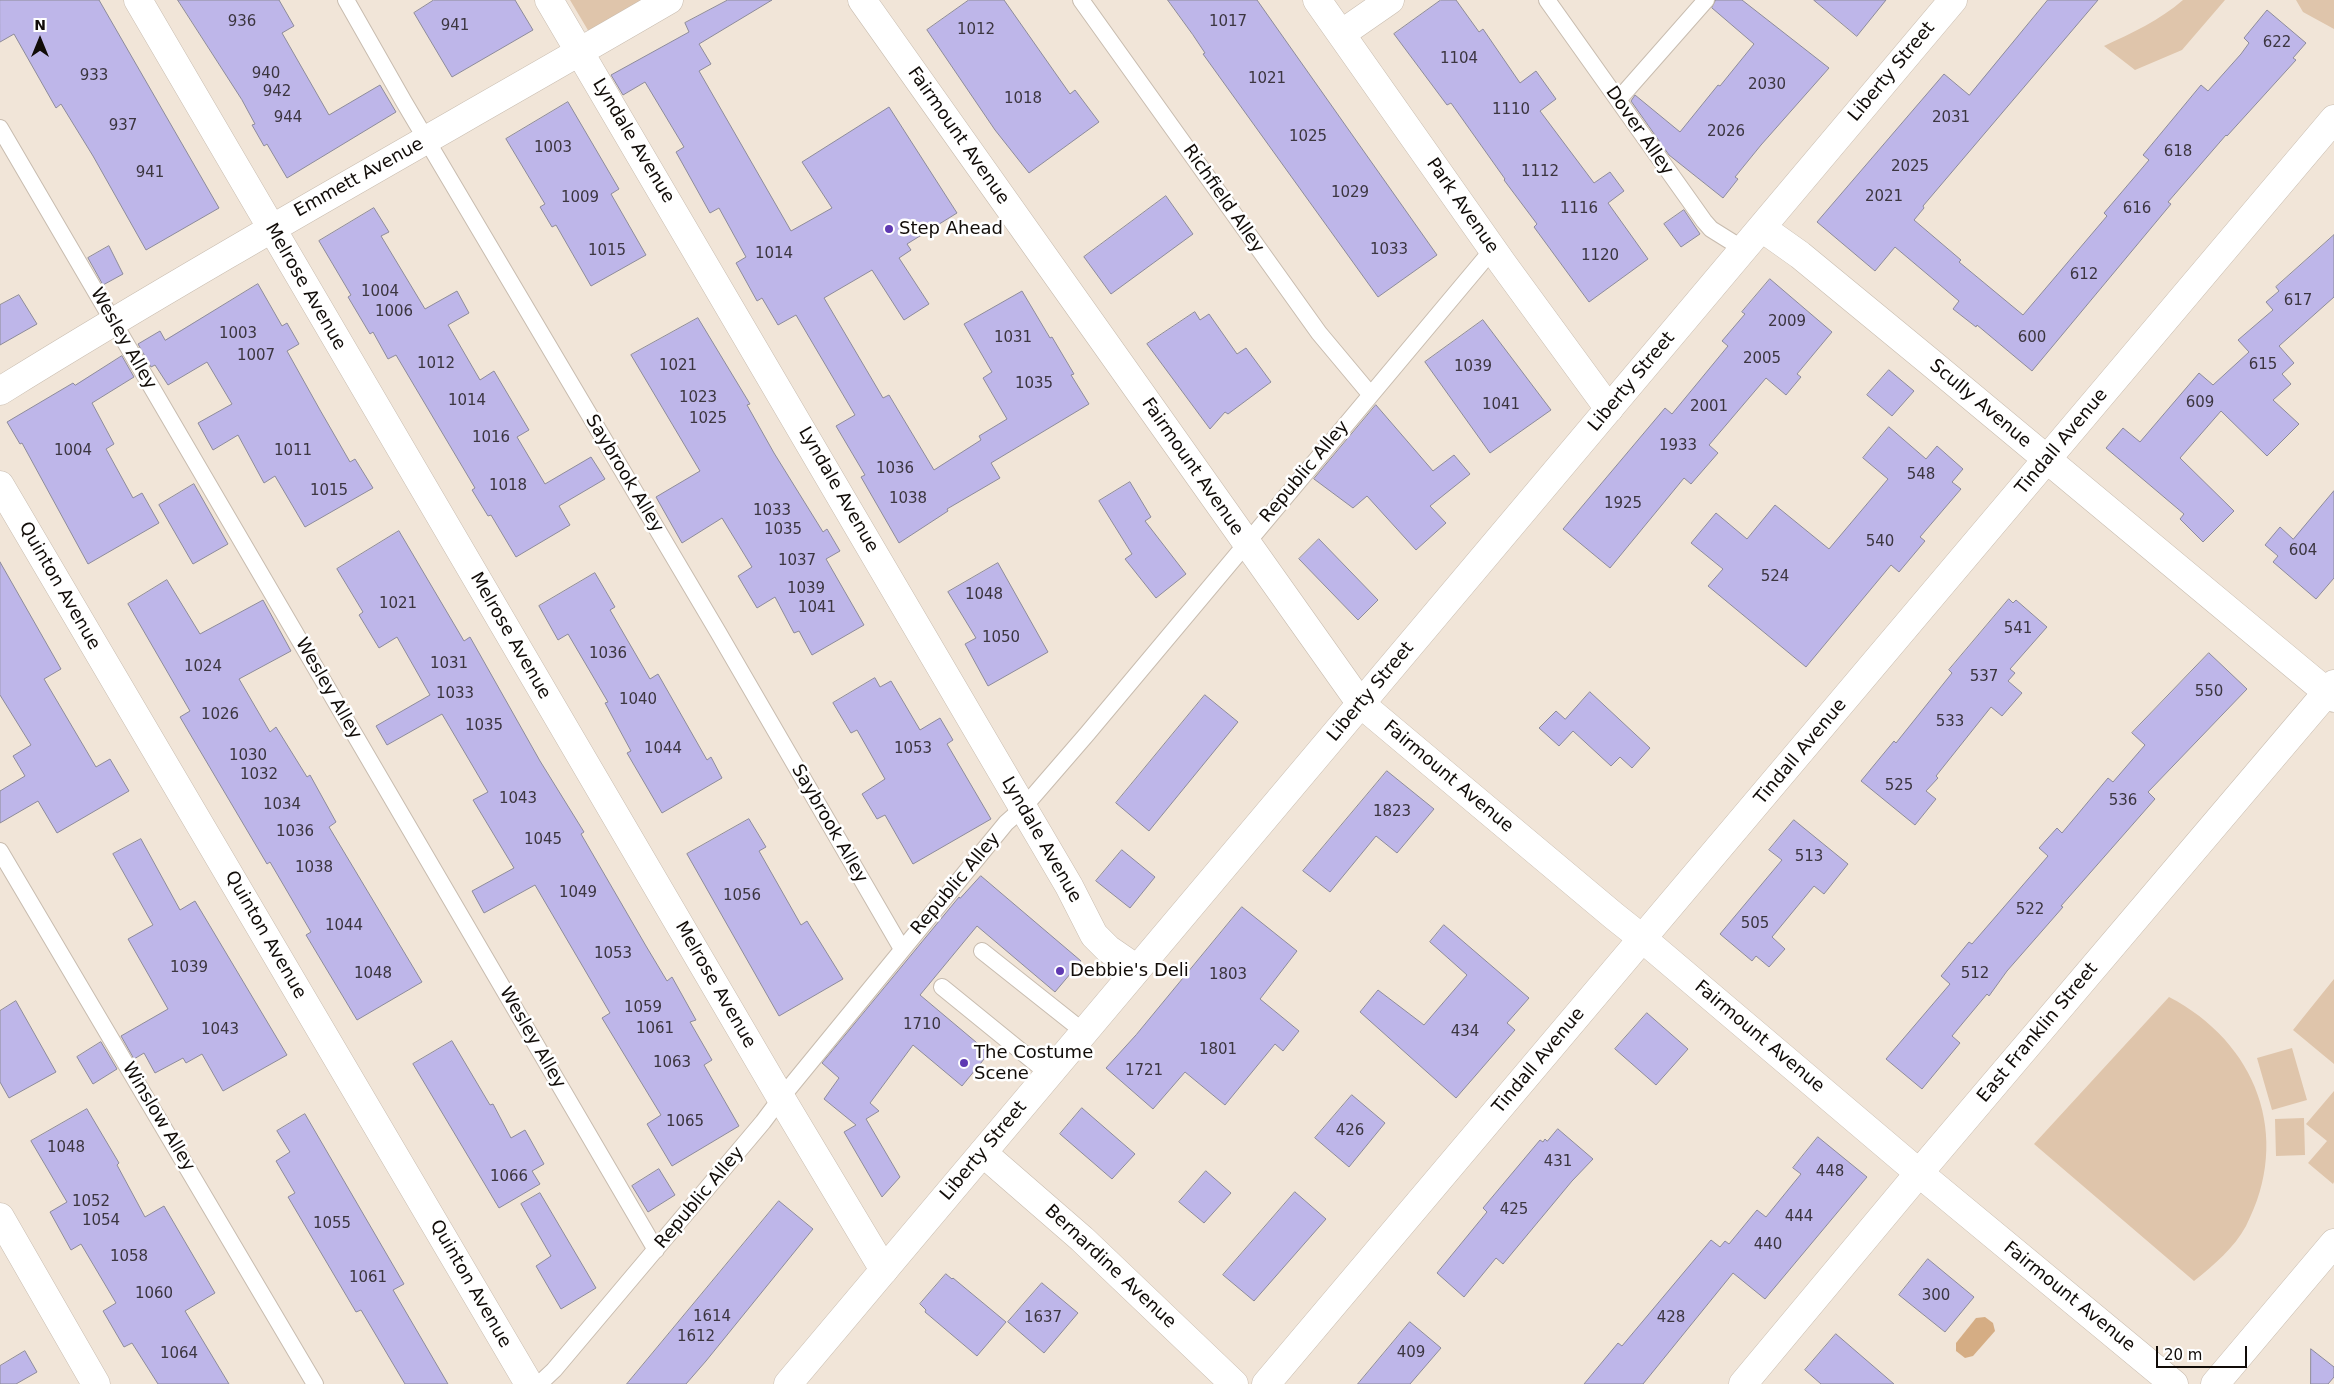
<!DOCTYPE html>
<style>
body{margin:0}
#map{position:relative;width:2334px;height:1384px;overflow:hidden;background:#f1e5d8;font-family:"DejaVu Sans",sans-serif}
canvas{display:block}
.north{position:absolute;left:15px;top:15px;width:50px;height:50px;-webkit-text-stroke:4px #fff;paint-order:stroke;rotate:0deg;font-size:14px;font-weight:700;line-height:20px;text-align:center;color:#110c08}
.north::after{content:'';display:block;margin:auto;width:18px;height:22px;background:#110c08;clip-path:polygon(50% 0,100% 100%,50% 72%,0 100%)}
.scale{position:absolute;left:2156px;top:1346px;width:91px;height:22px;box-sizing:border-box;border:2px solid #110c08;border-top:0;padding-left:6px;font-size:15px;line-height:18px;white-space:nowrap;color:#110c08;-webkit-text-stroke:4px #fff;paint-order:stroke}
</style>
<div id="map">
<canvas width="2334" height="1384"></canvas>
<div class="north">N</div>
<div class="scale">20 m</div>
</div>
<script>
const ctx = document.querySelector('canvas').getContext('2d');
ctx.lineJoin = 'round';
function fill(path, color) {
  ctx.fillStyle = color;
  ctx.fill(path, 'evenodd');
}
function strokePath(path, color, width, dash) {
  ctx.strokeStyle = color;
  ctx.lineWidth = width;
  ctx.lineCap = dash ? 'butt' : 'round';
  ctx.setLineDash(dash || []);
  ctx.stroke(path);
}
function write(font, color, halo, rows, align = 'center') {
  ctx.font = font + ' "DejaVu Sans",sans-serif';
  ctx.lineWidth = 5;
  ctx.setLineDash([]);
  ctx.textBaseline = 'middle';
  ctx.strokeStyle = halo;
  ctx.fillStyle = color;
  for (const [text, x, y, turn = 0] of rows) {
    ctx.save();
    ctx.translate(x, y);
    ctx.rotate((+turn || 0) * Math.PI / 180);
    ctx.textAlign = isNaN(turn) ? turn : align;
    if (halo) ctx.strokeText(text, 0, 0);
    ctx.fillText(text, 0, 0);
    ctx.restore();
  }
}
fill(new Path2D(`
 M 570,0 L 649,0 L 592,37 Z
 M 2183,0 L 2225,0 L 2182,50 L 2135,70 L 2104,46 C 2132,33 2160,20 2183,0 Z
 M 2296,0 L 2334,0 L 2334,29 L 2303,12 Z
 M 2334,979 L 2334,1064 L 2293,1030 Z
 M 2169,997 C 2256,1042 2293,1136 2246,1226 C 2234,1248 2214,1265 2194,1281 L 2034,1144 Z
 M 2292,1048 L 2307,1100 L 2272,1110 L 2257,1058 Z
 M 2334,1091 L 2334,1182 L 2333,1184 L 2308,1163 L 2327,1141 L 2306,1124 Z
 M 2304,1118 L 2305,1155 L 2276,1156 L 2275,1119 Z`), '#dfc5ab');
fill(new Path2D(`
 M 1985,1317 L 1993,1323 L 1995,1331 L 1973,1356 L 1965,1358 L 1956,1351 L 1956,1343 L 1976,1318 Z`), '#d5ad84');
const building = new Path2D(`
 M 0,0 L 99,0 L 219,208 L 146,250 L 93,156 L 61,104 L 56,108 L 14,34 L 0,42 Z
 M 178,0 L 279,0 L 294,26 L 282,33 L 329,115 L 380,85 L 396,112 L 287,178 L 267,144 L 264,146 L 252,125 L 255,124 L 242,100 Z
 M 434,0 L 515,0 L 533,30 L 452,77 L 414,13 Z
 M 728,0 L 772,0 L 699,44 L 711,64 L 699,71 L 791,231 L 832,208 L 802,162 L 889,107 L 957,213 L 907,244 L 911,250 L 899,258 L 929,304 L 904,320 L 872,270 L 824,298 L 883,398 L 889,395 L 934,470 L 981,440 L 979,436 L 1007,419 L 983,378 L 992,372 L 964,324 L 1022,291 L 1050,338 L 1052,337 L 1074,374 L 1071,375 L 1089,404 L 991,463 L 1000,478 L 947,509 L 948,511 L 899,543 L 861,477 L 865,475 L 836,426 L 855,415 L 796,315 L 778,325 L 762,298 L 757,301 L 736,263 L 746,257 L 719,208 L 710,213 L 676,152 L 684,147 L 645,82 L 623,95 L 611,75 L 689,32 L 685,23 Z
 M 969,0 L 1004,0 L 1070,94 L 1075,90 L 1099,122 L 1029,173 L 995,130 L 927,30 Z
 M 1168,0 L 1257,0 L 1437,255 L 1378,297 L 1203,54 L 1205,53 L 1193,35 Z
 M 1441,0 L 1456,0 L 1479,32 L 1483,29 L 1520,83 L 1536,71 L 1556,99 L 1540,111 L 1594,183 L 1610,172 L 1624,191 L 1608,203 L 1648,259 L 1589,302 L 1534,227 L 1537,224 L 1504,180 L 1505,179 L 1451,103 L 1447,105 L 1394,34 Z
 M 1716,0 L 1742,0 L 1829,68 L 1761,145 L 1735,177 L 1738,179 L 1723,198 L 1669,155 L 1631,101 L 1635,95 L 1680,132 L 1718,85 L 1720,86 L 1754,44 L 1712,8 Z
 M 1814,0 L 1886,0 L 1857,36 Z
 M 2048,0 L 2098,0 L 1923,206 L 1924,208 L 1914,220 L 1961,260 L 1959,262 L 2023,315 L 2107,216 L 2104,213 L 2149,160 L 2143,155 L 2201,85 L 2208,91 L 2241,54 L 2249,43 L 2244,38 L 2267,10 L 2306,43 L 2293,58 L 2296,60 L 2227,136 L 2226,135 L 2168,202 L 2171,204 L 2032,371 L 1977,325 L 1976,327 L 1953,309 L 1959,301 L 1895,247 L 1875,271 L 1817,222 L 1944,74 L 1969,95 Z
 M 568,102 L 619,189 L 611,194 L 646,255 L 591,286 L 556,225 L 552,227 L 540,207 L 545,204 L 506,139 Z
 M 1166,196 L 1193,234 L 1111,294 L 1084,257 Z
 M 374,208 L 389,232 L 381,236 L 425,309 L 457,291 L 469,313 L 448,325 L 480,380 L 494,371 L 529,430 L 517,437 L 545,484 L 591,457 L 605,479 L 559,506 L 570,525 L 516,557 L 491,515 L 488,516 L 472,490 L 475,488 L 396,355 L 388,359 L 373,332 L 370,334 L 348,297 L 351,295 L 319,241 Z
 M 1684,210 L 1700,234 L 1681,247 L 1664,224 Z
 M 2334,235 L 2334,297 L 2279,346 L 2294,363 L 2282,374 L 2291,384 L 2273,400 L 2299,424 L 2267,456 L 2221,411 L 2180,458 L 2234,511 L 2203,542 L 2180,519 L 2184,514 L 2106,448 L 2123,428 L 2140,442 L 2199,373 L 2213,385 L 2249,352 L 2238,340 L 2273,310 L 2266,302 L 2279,291 L 2276,287 Z
 M 109,246 L 123,274 L 103,285 L 88,258 Z
 M 1770,279 L 1832,332 L 1797,374 L 1801,377 L 1786,395 L 1766,378 L 1709,445 L 1718,453 L 1691,484 L 1684,478 L 1610,568 L 1563,529 L 1665,408 L 1672,414 L 1728,346 L 1722,341 L 1745,314 L 1742,312 Z
 M 258,284 L 282,326 L 287,323 L 299,344 L 287,351 L 320,410 L 350,462 L 355,459 L 373,488 L 305,527 L 275,476 L 264,483 L 238,435 L 213,450 L 198,423 L 232,404 L 207,362 L 168,385 L 155,365 L 151,367 L 138,344 L 160,331 L 165,340 Z
 M 19,295 L 37,324 L 0,345 L 0,305 Z
 M 1195,312 L 1200,320 L 1209,314 L 1237,354 L 1246,348 L 1271,382 L 1228,414 L 1225,412 L 1210,429 L 1147,344 Z
 M 698,318 L 750,404 L 747,405 L 774,453 L 823,532 L 827,529 L 840,551 L 826,559 L 864,625 L 812,655 L 799,631 L 794,633 L 775,597 L 757,608 L 738,576 L 752,567 L 722,518 L 682,543 L 656,497 L 700,471 L 631,355 Z
 M 1483,320 L 1551,410 L 1490,453 L 1425,362 Z
 M 122,356 L 134,377 L 92,403 L 114,444 L 106,449 L 133,498 L 142,493 L 159,523 L 88,564 L 22,443 L 20,444 L 7,422 L 73,383 L 75,385 Z
 M 1889,370 L 1914,391 L 1892,416 L 1867,395 Z
 M 1376,405 L 1433,471 L 1454,455 L 1470,474 L 1430,506 L 1446,523 L 1416,550 L 1367,496 L 1353,508 L 1314,479 Z
 M 1889,427 L 1926,459 L 1937,446 L 1963,469 L 1952,482 L 1961,489 L 1920,537 L 1925,541 L 1899,572 L 1891,565 L 1806,667 L 1708,586 L 1723,569 L 1691,543 L 1716,513 L 1747,539 L 1775,505 L 1829,549 L 1888,479 L 1863,458 Z
 M 1130,482 L 1151,517 L 1145,521 L 1186,574 L 1156,598 L 1125,559 L 1132,554 L 1099,501 Z
 M 194,484 L 228,544 L 193,564 L 159,505 Z
 M 2334,491 L 2334,578 L 2316,599 L 2273,562 L 2278,556 L 2265,545 L 2280,527 L 2293,539 Z
 M 399,531 L 464,641 L 470,637 L 540,761 L 584,832 L 581,834 L 646,946 L 667,981 L 672,977 L 696,1020 L 690,1022 L 712,1060 L 704,1065 L 739,1126 L 672,1166 L 647,1124 L 661,1115 L 602,1018 L 610,1013 L 535,885 L 484,913 L 472,891 L 514,868 L 473,800 L 488,792 L 442,714 L 387,745 L 376,726 L 430,695 L 397,637 L 379,648 L 359,615 L 363,612 L 337,569 Z
 M 1319,539 L 1378,600 L 1358,620 L 1299,559 Z
 M 0,562 L 61,669 L 44,679 L 96,767 L 110,759 L 129,791 L 57,833 L 38,801 L 0,823 L 0,791 L 25,776 L 13,756 L 31,745 L 0,695 Z
 M 998,563 L 1048,652 L 988,686 L 965,644 L 976,638 L 948,592 Z
 M 595,573 L 615,607 L 610,610 L 650,679 L 658,674 L 707,760 L 711,757 L 722,778 L 662,813 L 627,753 L 631,751 L 605,703 L 608,702 L 568,634 L 558,640 L 539,606 Z
 M 167,580 L 200,634 L 263,600 L 291,651 L 239,679 L 270,732 L 276,727 L 307,777 L 310,775 L 336,822 L 329,827 L 422,982 L 357,1020 L 306,935 L 311,932 L 270,862 L 267,864 L 180,717 L 190,711 L 128,604 Z
 M 2009,599 L 2013,603 L 2016,600 L 2047,627 L 2010,669 L 2015,673 L 2008,681 L 2022,693 L 2002,716 L 1991,707 L 1936,776 L 1938,778 L 1926,791 L 1936,799 L 1915,825 L 1861,781 L 1894,741 L 1896,743 L 1952,673 L 1949,670 Z
 M 2209,653 L 2247,689 L 2148,792 L 2155,799 L 2061,906 L 2063,907 L 2007,971 L 1989,996 L 1987,994 L 1952,1036 L 1960,1043 L 1922,1089 L 1886,1059 L 1950,984 L 1941,976 L 1969,942 L 1972,944 L 2048,856 L 2039,848 L 2057,828 L 2062,833 L 2108,778 L 2113,782 L 2145,745 L 2132,733 Z
 M 875,678 L 880,687 L 891,681 L 920,730 L 940,718 L 953,740 L 947,744 L 991,819 L 913,864 L 885,815 L 877,819 L 862,794 L 885,779 L 857,730 L 851,733 L 833,703 Z
 M 1590,692 L 1650,748 L 1632,768 L 1620,757 L 1611,766 L 1573,731 L 1559,746 L 1539,728 L 1556,711 L 1565,719 Z
 M 1205,695 L 1238,722 L 1149,831 L 1116,803 Z
 M 1387,771 L 1434,809 L 1397,853 L 1376,836 L 1330,892 L 1303,871 Z
 M 749,819 L 766,847 L 759,851 L 801,925 L 807,921 L 843,979 L 779,1016 L 687,854 Z
 M 1794,820 L 1848,864 L 1824,894 L 1814,886 L 1772,937 L 1785,949 L 1769,967 L 1756,956 L 1752,961 L 1720,934 L 1782,860 L 1769,850 Z
 M 141,839 L 180,910 L 195,901 L 287,1055 L 223,1091 L 202,1054 L 186,1063 L 183,1058 L 155,1073 L 144,1053 L 134,1059 L 121,1036 L 168,1009 L 128,939 L 153,925 L 113,854 Z
 M 1122,850 L 1155,877 L 1130,908 L 1096,881 Z
 M 981,876 L 1081,961 L 1055,992 L 977,926 L 920,995 L 989,1053 L 962,1086 L 913,1045 L 870,1103 L 879,1111 L 866,1119 L 900,1177 L 882,1197 L 844,1132 L 856,1125 L 824,1099 L 839,1078 L 822,1063 L 959,897 L 960,898 Z
 M 1242,907 L 1297,951 L 1260,999 L 1299,1031 L 1283,1051 L 1275,1044 L 1225,1105 L 1185,1072 L 1153,1109 L 1106,1068 L 1136,1035 Z
 M 1444,925 L 1529,998 L 1507,1023 L 1515,1030 L 1456,1098 L 1360,1012 L 1378,990 L 1424,1025 L 1467,975 L 1430,942 Z
 M 16,1001 L 56,1072 L 9,1098 L 0,1082 L 0,1011 Z
 M 1647,1013 L 1688,1049 L 1656,1085 L 1615,1049 Z
 M 452,1041 L 490,1105 L 493,1104 L 511,1138 L 525,1130 L 544,1164 L 532,1171 L 540,1184 L 499,1208 L 413,1064 Z
 M 101,1042 L 117,1069 L 93,1084 L 77,1057 Z
 M 1352,1095 L 1385,1123 L 1349,1167 L 1315,1138 Z
 M 1082,1108 L 1135,1154 L 1112,1179 L 1060,1134 Z
 M 87,1109 L 119,1163 L 117,1165 L 145,1217 L 164,1206 L 215,1293 L 185,1311 L 229,1384 L 158,1384 L 132,1343 L 124,1347 L 103,1311 L 116,1303 L 81,1244 L 71,1250 L 50,1212 L 67,1202 L 31,1141 Z
 M 305,1114 L 404,1284 L 393,1290 L 448,1384 L 405,1384 L 361,1310 L 356,1312 L 288,1197 L 295,1193 L 276,1161 L 290,1152 L 277,1131 Z
 M 1558,1129 L 1593,1159 L 1572,1181 L 1503,1264 L 1496,1258 L 1464,1297 L 1437,1273 L 1487,1212 L 1483,1208 L 1540,1140 L 1543,1142 L 1545,1139 L 1547,1141 Z
 M 1818,1137 L 1867,1177 L 1765,1299 L 1733,1273 L 1643,1384 L 1584,1384 L 1618,1343 L 1622,1346 L 1711,1240 L 1720,1247 L 1725,1241 L 1729,1244 L 1757,1210 L 1766,1217 L 1801,1174 L 1793,1168 Z
 M 659,1169 L 675,1195 L 648,1212 L 632,1186 Z
 M 1206,1171 L 1231,1193 L 1204,1223 L 1179,1202 Z
 M 1295,1192 L 1326,1219 L 1254,1301 L 1223,1275 Z
 M 540,1193 L 596,1288 L 561,1309 L 536,1266 L 551,1256 L 521,1204 Z
 M 779,1201 L 813,1229 L 706,1361 L 686,1384 L 627,1384 Z
 M 1928,1259 L 1974,1297 L 1945,1332 L 1899,1295 Z
 M 946,1274 L 952,1279 L 953,1278 L 1006,1322 L 977,1356 L 925,1312 L 926,1310 L 920,1304 Z
 M 1042,1283 L 1078,1313 L 1044,1353 L 1008,1322 Z
 M 1410,1322 L 1441,1348 L 1410,1384 L 1358,1384 Z
 M 1836,1334 L 1894,1384 L 1821,1384 L 1805,1370 Z
 M 2311,1349 L 2334,1367 L 2334,1377 L 2328,1384 L 2311,1384 Z
 M 25,1351 L 37,1372 L 16,1384 L 0,1384 L 0,1366 Z`);
fill(building, '#beb6e9');
strokePath(building, '#8d8b9a', 1);
const lane = new Path2D(`
 M 346,0 L 404,102 L 718,632 L 902,949
 M 1081,0 L 1319,333 L 1370,394
 M 1547,0 L 1704,221 L 1711,229 L 1743,249
 M 1618,100 L 1706,0
 M 0,128 L 656,1250
 M 0,851 L 315,1384
 M 982,951 L 1084,1032
 M 942,987 L 1049,1074
 M 539,1384 L 554,1370 L 763,1122 L 781,1098 L 1006,823 L 1023,808 L 1087,734 L 1493,249`);
const street = new Path2D(`
 M 138,0 L 781,1098 L 884,1270
 M 549,0 L 1069,886 L 1094,935 L 1108,949 L 1137,969
 M 862,0 L 1361,704 L 1614,916 L 1643,939 L 1919,1173 L 2174,1384
 M 1317,0 L 1503,264 L 1609,409
 M 1341,34 L 1390,0
 M 1762,228 L 1800,255 L 1930,362 L 2334,698
 M 0,391 C 219,255 446,130 669,0
 M 0,485 L 529,1384
 M 983,1153 L 1082,1239 L 1234,1384
 M 0,1217 L 96,1384
 M 1266,1384 L 2334,119
 M 1743,1384 L 1919,1173 L 2334,684
 M 2215,1384 L 2334,1243`);
const secondary = new Path2D(`
 M 788,1384 L 1953,0`);
strokePath(lane, '#c8bcaf', 18);
strokePath(street, '#c8bcaf', 29);
strokePath(secondary, '#c8bcaf', 29);
strokePath(lane, '#fff', 16);
strokePath(street, '#fff', 28);
strokePath(secondary, '#fff', 28);
for (const [x, y, r, color] of [
 [889,229,5,"#5f39b2"],
 [1060,971,5,"#5f39b2"],
 [964,1063,5,"#5f39b2"]
]) {
  const dot = new Path2D();
  dot.arc(x, y, r, 0, 2 * Math.PI);
  ctx.fillStyle = color;
  ctx.fill(dot);
  strokePath(dot, '#fff', 2);
}
write('15px', '#3c3640', null, [
 ["936",242,22],
 ["1017",1228,22],
 ["941",455,26],
 ["1012",976,30],
 ["622",2277,43],
 ["1104",1459,59],
 ["940",266,74],
 ["933",94,76],
 ["1021",1267,79],
 ["2030",1767,85],
 ["942",277,92],
 ["1018",1023,99],
 ["1110",1511,110],
 ["944",288,118],
 ["2031",1951,118],
 ["937",123,126],
 ["2026",1726,132],
 ["1025",1308,137],
 ["1003",553,148],
 ["618",2178,152],
 ["2025",1910,167],
 ["1112",1540,172],
 ["941",150,173],
 ["1029",1350,193],
 ["2021",1884,197],
 ["1009",580,198],
 ["1116",1579,209],
 ["616",2137,209],
 ["1033",1389,250],
 ["1015",607,251],
 ["1014",774,254],
 ["1120",1600,256],
 ["612",2084,275],
 ["1004",380,292],
 ["617",2298,301],
 ["1006",394,312],
 ["2009",1787,322],
 ["1003",238,334],
 ["1031",1013,338],
 ["600",2032,338],
 ["1007",256,356],
 ["2005",1762,359],
 ["1012",436,364],
 ["615",2263,365],
 ["1021",678,366],
 ["1039",1473,367],
 ["1035",1034,384],
 ["1023",698,398],
 ["1014",467,401],
 ["609",2200,403],
 ["1041",1501,405],
 ["2001",1709,407],
 ["1025",708,419],
 ["1016",491,438],
 ["1933",1678,446],
 ["1004",73,451],
 ["1011",293,451],
 ["1036",895,469],
 ["548",1921,475],
 ["1018",508,486],
 ["1015",329,491],
 ["1038",908,499],
 ["1925",1623,504],
 ["1033",772,511],
 ["1035",783,530],
 ["540",1880,542],
 ["604",2303,551],
 ["1037",797,561],
 ["524",1775,577],
 ["1039",806,589],
 ["1048",984,595],
 ["1021",398,604],
 ["1041",817,608],
 ["541",2018,629],
 ["1050",1001,638],
 ["1036",608,654],
 ["1031",449,664],
 ["1024",203,667],
 ["537",1984,677],
 ["550",2209,692],
 ["1033",455,694],
 ["1040",638,700],
 ["1026",220,715],
 ["533",1950,722],
 ["1035",484,726],
 ["1044",663,749],
 ["1053",913,749],
 ["1030",248,756],
 ["1032",259,775],
 ["525",1899,786],
 ["1043",518,799],
 ["536",2123,801],
 ["1034",282,805],
 ["1823",1392,812],
 ["1036",295,832],
 ["1045",543,840],
 ["513",1809,857],
 ["1038",314,868],
 ["1049",578,893],
 ["1056",742,896],
 ["522",2030,910],
 ["505",1755,924],
 ["1044",344,926],
 ["1053",613,954],
 ["1039",189,968],
 ["1048",373,974],
 ["512",1975,974],
 ["1803",1228,975],
 ["1059",643,1008],
 ["1710",922,1025],
 ["1061",655,1029],
 ["1043",220,1030],
 ["434",1465,1032],
 ["1801",1218,1050],
 ["1063",672,1063],
 ["1721",1144,1071],
 ["1065",685,1122],
 ["426",1350,1131],
 ["1048",66,1148],
 ["431",1558,1162],
 ["448",1830,1172],
 ["1066",509,1177],
 ["1052",91,1202],
 ["425",1514,1210],
 ["444",1799,1217],
 ["1054",101,1221],
 ["1055",332,1224],
 ["440",1768,1245],
 ["1058",129,1257],
 ["1061",368,1278],
 ["1060",154,1294],
 ["300",1936,1296],
 ["1614",712,1317],
 ["1637",1043,1318],
 ["428",1671,1318],
 ["1612",696,1337],
 ["409",1411,1353],
 ["1064",179,1354]
]);
write('18px', '#110c08', '#fff', [
 ["Liberty Street",1892,72,-50],
 ["Dover Alley",1639,131,55],
 ["Fairmount Avenue",958,136,55],
 ["Lyndale Avenue",633,141,59],
 ["Emmett Avenue",359,178,-29],
 ["Richfield Alley",1223,199,55],
 ["Park Avenue",1462,206,55],
 ["Melrose Avenue",305,287,60],
 ["Wesley Alley",123,339,60],
 ["Liberty Street",1632,382,-50],
 ["Scully Avenue",1980,404,40],
 ["Tindall Avenue",2062,442,-50],
 ["Fairmount Avenue",1192,467,55],
 ["Republic Alley",1305,472,-50],
 ["Saybrook Alley",624,474,59],
 ["Lyndale Avenue",838,490,60],
 ["Quinton Avenue",59,586,60],
 ["Melrose Avenue",510,636,60],
 ["Wesley Alley",328,689,60],
 ["Liberty Street",1371,692,-50],
 ["Tindall Avenue",1801,752,-50],
 ["Fairmount Avenue",1448,777,40],
 ["Saybrook Alley",829,824,60],
 ["Lyndale Avenue",1041,840,60],
 ["Republic Alley",956,884,-50],
 ["Quinton Avenue",265,935,60],
 ["Melrose Avenue",715,985,60],
 ["East Franklin Street",2038,1033,-50],
 ["Fairmount Avenue",1759,1037,40],
 ["Wesley Alley",532,1038,60],
 ["Tindall Avenue",1539,1061,-50],
 ["Winslow Alley",158,1117,59],
 ["Liberty Street",984,1151,-50],
 ["Republic Alley",700,1198,-50],
 ["Bernardine Avenue",1110,1267,43],
 ["Quinton Avenue",470,1284,60],
 ["Fairmount Avenue",2069,1297,39]
]);
write('18px', '#110c08', '#fff', [
 ["Step Ahead",899,229],
 ["Debbie's Deli",1070,971],
 ["The Costume",974,1053],
 ["Scene",974,1074]
], 'left');
</script>
